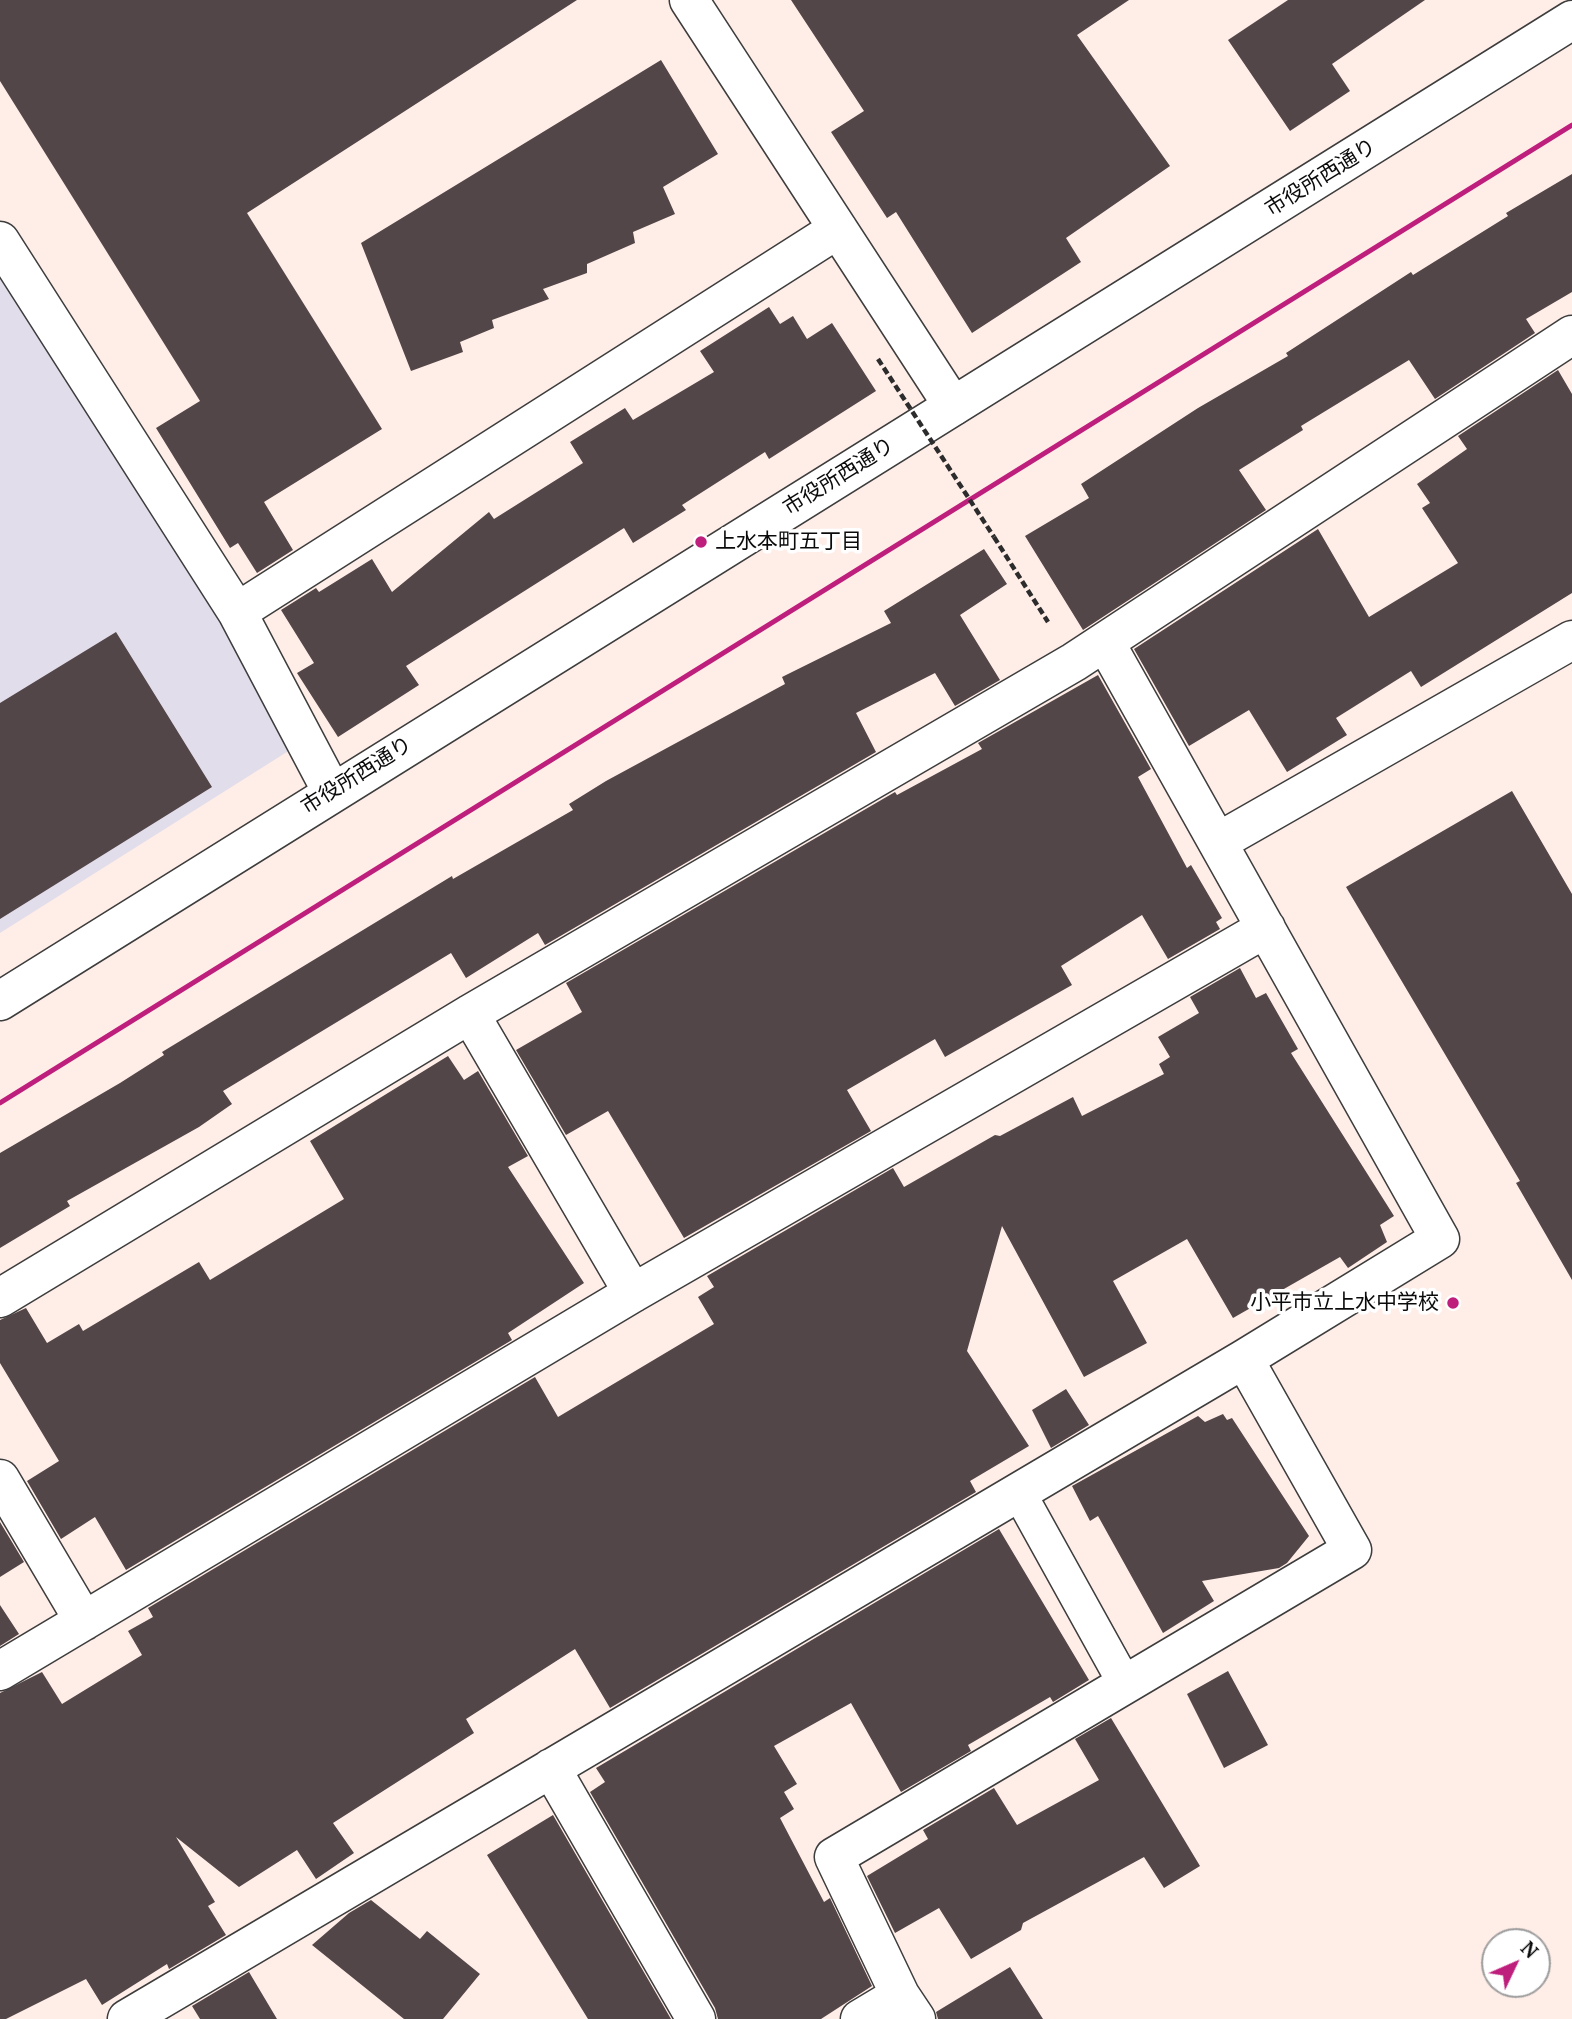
<!DOCTYPE html>
<meta charset="utf-8">
<style>
body{margin:0}
#map{position:relative;width:1572px;height:2019px;overflow:hidden;background:#ffede7;font-family:"PT Serif",serif}
canvas{display:block}
.north{position:absolute;left:1481px;top:1928px;width:70px;height:70px;box-sizing:border-box;background:#fff;border:2px solid #9d9d9d;border-radius:50%;rotate:46deg;font-size:19px;font-weight:700;line-height:28px;text-align:center;color:#0a0a0a}
.north::after{content:'';display:block;margin:auto;width:24px;height:32px;background:#be1f7c;clip-path:polygon(50% 0,100% 100%,50% 72%,0 100%)}
</style>
<div id="map">
<canvas width="1572" height="2019"></canvas>
<div class="north">N</div>
</div>
<script>
const ctx = document.querySelector('canvas').getContext('2d');
ctx.lineJoin = 'round';
function fill(path, color) {
  ctx.fillStyle = color;
  ctx.fill(path, 'evenodd');
}
function strokePath(path, color, width, dash) {
  ctx.strokeStyle = color;
  ctx.lineWidth = width;
  ctx.lineCap = dash ? 'butt' : 'round';
  ctx.setLineDash(dash || []);
  ctx.stroke(path);
}
function write(font, color, halo, rows, align = 'center') {
  ctx.font = font + ' "PT Serif","Noto Sans JP",serif';
  ctx.lineWidth = 7;
  ctx.setLineDash([]);
  ctx.textBaseline = 'middle';
  ctx.strokeStyle = halo;
  ctx.fillStyle = color;
  for (const [text, x, y, turn = 0] of rows) {
    ctx.save();
    ctx.translate(x, y);
    ctx.rotate((+turn || 0) * Math.PI / 180);
    ctx.textAlign = isNaN(turn) ? turn : align;
    if (halo) ctx.strokeText(text, 0, 0);
    ctx.fillText(text, 0, 0);
    ctx.restore();
  }
}
fill(new Path2D(`
 M 0,271 L 298,745 L 0,933 Z`), '#e2ddea');
fill(new Path2D(`
 M 0,0 L 577,0 L 247,213 L 382,429 L 264,502 L 293,550 L 257,573 L 238,543 L 230,548 L 156,428 L 200,401 L 0,81 Z
 M 791,0 L 1129,0 L 1077,35 L 1170,166 L 1066,238 L 1081,262 L 972,333 L 896,212 L 887,218 L 831,132 L 864,111 Z
 M 1288,0 L 1425,0 L 1332,64 L 1350,91 L 1290,131 L 1228,40 Z
 M 661,60 L 718,154 L 663,187 L 675,214 L 633,232 L 635,243 L 587,264 L 587,273 L 543,289 L 549,299 L 492,320 L 494,328 L 460,342 L 463,352 L 411,371 L 361,243 Z
 M 1572,174 L 1572,292 L 1526,319 L 1535,333 L 1435,399 L 1409,360 L 1301,426 L 1303,430 L 1239,470 L 1266,510 L 1083,630 L 1025,536 L 1089,498 L 1081,484 L 1198,408 L 1288,356 L 1286,353 L 1411,272 L 1413,275 L 1508,216 L 1506,213 Z
 M 769,307 L 780,324 L 793,316 L 807,339 L 832,323 L 876,391 L 769,459 L 765,452 L 682,505 L 686,510 L 633,543 L 624,528 L 406,666 L 419,685 L 338,737 L 297,673 L 314,663 L 281,610 L 316,588 L 319,592 L 372,559 L 392,592 L 489,512 L 494,519 L 583,463 L 570,442 L 625,408 L 633,420 L 714,372 L 700,351 Z
 M 1558,370 L 1572,394 L 1572,593 L 1421,687 L 1411,671 L 1336,718 L 1347,735 L 1287,772 L 1249,710 L 1189,746 L 1134,649 L 1318,529 L 1369,617 L 1458,563 L 1422,508 L 1430,503 L 1417,484 L 1467,449 L 1458,436 Z
 M 984,549 L 1007,584 L 960,615 L 1000,680 L 955,706 L 935,673 L 856,713 L 876,752 L 545,945 L 538,933 L 466,978 L 451,953 L 223,1091 L 232,1104 L 199,1127 L 67,1201 L 70,1206 L 0,1248 L 0,1153 L 120,1083 L 164,1055 L 162,1052 L 452,876 L 453,879 L 573,810 L 569,804 L 606,781 L 785,684 L 782,677 L 891,623 L 884,611 Z
 M 116,632 L 212,787 L 0,919 L 0,703 Z
 M 1098,675 L 1151,769 L 1138,777 L 1187,868 L 1191,865 L 1222,918 L 1216,922 L 1220,929 L 1168,959 L 1142,915 L 1061,966 L 1072,985 L 945,1057 L 935,1039 L 847,1090 L 871,1131 L 684,1238 L 608,1111 L 566,1135 L 516,1050 L 582,1012 L 566,983 L 895,792 L 897,795 L 982,749 L 978,743 Z
 M 1512,791 L 1572,894 L 1572,1280 L 1516,1183 L 1520,1181 L 1346,887 Z
 M 1240,968 L 1256,998 L 1266,993 L 1298,1049 L 1291,1053 L 1394,1216 L 1380,1225 L 1387,1242 L 1348,1268 L 1340,1257 L 1233,1318 L 1187,1239 L 1113,1281 L 1147,1343 L 1084,1377 L 1002,1226 L 967,1351 L 1029,1446 L 970,1481 L 976,1492 L 610,1708 L 575,1649 L 466,1719 L 474,1733 L 333,1823 L 354,1853 L 316,1879 L 297,1850 L 239,1887 L 176,1837 L 215,1902 L 208,1906 L 226,1935 L 169,1969 L 167,1964 L 102,2005 L 86,1979 L 6,2019 L 0,2019 L 0,1693 L 42,1672 L 62,1704 L 142,1655 L 128,1631 L 153,1617 L 148,1608 L 535,1377 L 558,1417 L 714,1324 L 698,1297 L 714,1287 L 707,1276 L 893,1168 L 904,1187 L 995,1135 L 1000,1136 L 1073,1097 L 1082,1116 L 1164,1074 L 1159,1064 L 1170,1057 L 1158,1037 L 1199,1013 L 1190,997 Z
 M 448,1056 L 464,1080 L 478,1071 L 528,1156 L 508,1167 L 584,1283 L 508,1333 L 512,1340 L 126,1570 L 95,1517 L 61,1539 L 27,1481 L 59,1461 L 0,1363 L 0,1320 L 26,1308 L 47,1343 L 79,1324 L 83,1331 L 199,1262 L 210,1280 L 344,1199 L 310,1141 Z
 M 1066,1389 L 1089,1425 L 1051,1448 L 1032,1410 Z
 M 1223,1414 L 1227,1420 L 1232,1418 L 1309,1536 L 1287,1563 L 1279,1568 L 1202,1581 L 1214,1601 L 1163,1633 L 1098,1516 L 1090,1521 L 1072,1486 L 1198,1416 L 1205,1422 Z
 M 0,1522 L 24,1562 L 0,1577 Z
 M 999,1529 L 1089,1680 L 1053,1702 L 1050,1697 L 968,1745 L 971,1751 L 901,1792 L 851,1703 L 774,1746 L 797,1784 L 784,1792 L 794,1809 L 780,1818 L 824,1902 L 830,1898 L 872,1986 L 821,2019 L 718,2019 L 715,2008 L 590,1792 L 605,1782 L 596,1768 Z
 M 0,1605 L 19,1634 L 0,1646 Z
 M 1228,1671 L 1268,1745 L 1224,1768 L 1187,1694 Z
 M 1111,1718 L 1200,1866 L 1164,1888 L 1144,1857 L 1023,1923 L 1021,1930 L 971,1959 L 939,1908 L 895,1933 L 867,1876 L 928,1839 L 923,1830 L 994,1788 L 1017,1825 L 1099,1780 L 1075,1739 Z
 M 553,1815 L 671,2019 L 588,2019 L 487,1855 Z
 M 371,1900 L 420,1939 L 427,1931 L 480,1974 L 443,2019 L 404,2019 L 312,1945 L 349,1913 Z
 M 1010,1967 L 1043,2019 L 938,2019 L 936,2012 Z
 M 249,1972 L 277,2019 L 200,2019 L 192,2006 Z`), '#534648');
const service = new Path2D(`
 M 1018,1491 L 1125,1684`);
const minor = new Path2D(`
 M 689,0 L 953,406
 M 0,241 L 237,612 L 332,792
 M 237,612 L 838,229
 M 1218,842 L 1572,640
 M 470,1014 L 633,1293
 M 0,1298 L 470,1014 L 1074,662 L 1572,335
 M 0,1479 L 84,1621
 M 0,1671 L 633,1293 L 1266,928
 M 551,1768 L 696,2019
 M 127,2019 L 1244,1359 L 1440,1239 L 1105,642
 M 860,2019 L 900,1995
 M 916,2019 L 900,1995 L 834,1857 L 1352,1550 L 1244,1359`);
const tertiary = new Path2D(`
 M 0,1001 L 1572,20`);
strokePath(service, '#3d3d3d', 36);
strokePath(minor, '#3d3d3d', 41);
strokePath(tertiary, '#3d3d3d', 41);
strokePath(new Path2D(`
 M 994,537 L 1048,622`), '#2c2c2c', 4.5, [7, 3.5]);
strokePath(service, '#fff', 33);
strokePath(minor, '#fff', 38);
strokePath(tertiary, '#fff', 38);
strokePath(new Path2D(`
 M 0,1103 L 1572,125`), '#be1f7c', 5);
strokePath(new Path2D(`
 M 878,359 L 994,537`), '#2c2c2c', 4.5, [7, 3.5]);
for (const [x, y, r, color] of [
 [701,542,7,"#be1f7c"],
 [1453,1303,7,"#be1f7c"]
]) {
  const dot = new Path2D();
  dot.arc(x, y, r, 0, 2 * Math.PI);
  ctx.fillStyle = color;
  ctx.fill(dot);
  strokePath(dot, '#fff', 2.5);
}
write('21px', '#0a0a0a', '#fff', [
 ["市役所西通り",1321,178,-32],
 ["市役所西通り",839,477,-32],
 ["市役所西通り",357,776,-32]
]);
write('21px', '#0a0a0a', '#fff', [
 ["上水本町五丁目",715,542],
 ["小平市立上水中学校",1439,1303,"right"]
], 'left');
</script>
